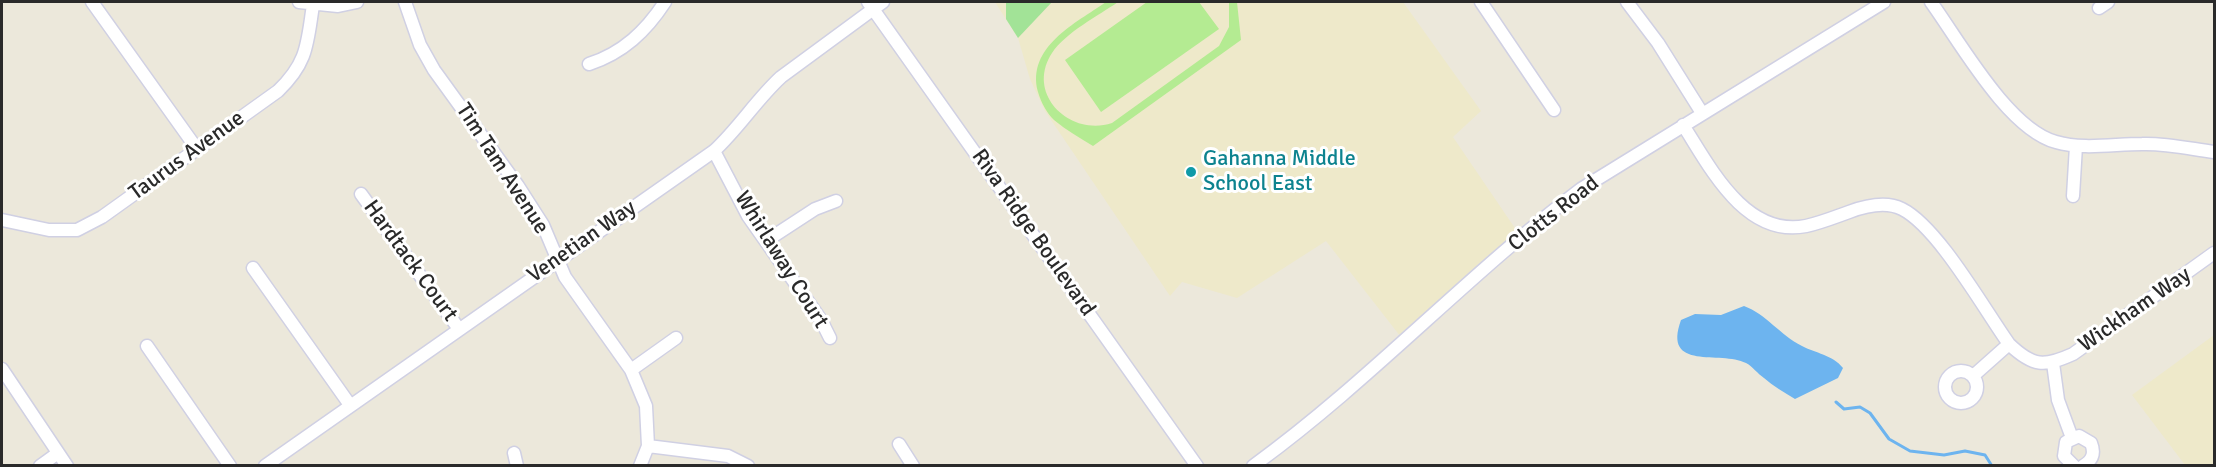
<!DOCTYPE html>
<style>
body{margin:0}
#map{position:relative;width:2216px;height:467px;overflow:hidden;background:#ece8db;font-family:Signika,sans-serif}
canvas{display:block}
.frame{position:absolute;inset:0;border:3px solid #2a2a2a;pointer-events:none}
</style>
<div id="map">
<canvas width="2216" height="467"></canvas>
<div class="frame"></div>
</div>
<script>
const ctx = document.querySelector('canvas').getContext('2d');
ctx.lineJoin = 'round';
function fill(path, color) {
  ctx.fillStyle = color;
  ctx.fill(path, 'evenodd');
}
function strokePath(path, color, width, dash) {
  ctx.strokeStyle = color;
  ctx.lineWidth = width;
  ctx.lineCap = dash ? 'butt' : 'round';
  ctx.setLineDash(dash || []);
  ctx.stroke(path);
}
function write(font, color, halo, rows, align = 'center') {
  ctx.font = font + ' Signika,sans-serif';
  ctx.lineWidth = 6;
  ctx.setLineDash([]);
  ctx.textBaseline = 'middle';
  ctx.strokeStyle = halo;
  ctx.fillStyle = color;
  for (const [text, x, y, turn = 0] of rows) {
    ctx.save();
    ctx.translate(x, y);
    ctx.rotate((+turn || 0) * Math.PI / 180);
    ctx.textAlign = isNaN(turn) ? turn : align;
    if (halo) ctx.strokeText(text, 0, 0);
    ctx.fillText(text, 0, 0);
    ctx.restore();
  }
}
fill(new Path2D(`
 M 995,2 L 1403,2 L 1481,111 L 1453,137 L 1521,237 L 1404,341 L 1326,241 L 1237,298 L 1182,282 L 1170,296 L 1045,111 L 1030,79 L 1018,38 Z
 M 2214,335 L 2214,465 L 2185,465 L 2132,395 Z`), '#eee9ca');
fill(new Path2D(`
 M 1006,2 L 1052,2 L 1018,38 L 1006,19 Z`), '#a2e397');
fill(new Path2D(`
 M 1106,2 L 1118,2 C 1098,16 1066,32 1052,53 C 1025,94 1070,137 1112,123 L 1219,46 L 1229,27 L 1229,2 L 1237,2 L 1241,40 L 1093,146 C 1080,138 1066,130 1054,120 C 1046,112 1041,102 1038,92 C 1026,47 1076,23 1106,2 Z
 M 1147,2 L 1199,2 L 1219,29 L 1101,112 L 1065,60 Z`), '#b4eb92');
fill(new Path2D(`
 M 1744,306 C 1766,314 1780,335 1802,346 C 1815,353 1833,355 1843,368 L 1838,378 L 1795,399 C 1784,392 1773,386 1764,378 C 1758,374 1752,366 1746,363 C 1721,350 1662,372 1681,320 L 1695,314 L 1721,315 Z`), '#6db4ef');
strokePath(new Path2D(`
 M 1836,402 L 1844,409 L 1860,407 L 1870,413 L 1889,439 L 1910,451 L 1944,455 L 1965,451 L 1985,455 L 1992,466`), '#6db4ef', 3);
const minor = new Path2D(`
 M 92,2 L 197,149
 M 299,2 L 338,6 L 357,2
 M 405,2 L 420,45 L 434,70 L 518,186 L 543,225 L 565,277 L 631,370 L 646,406 L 648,446 L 640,466
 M 868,2 L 1197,466
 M 1481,2 L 1554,110
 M 1627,2 L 1658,43 L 1702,113
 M 1931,2 C 1960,42 2008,129 2056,142 C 2083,150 2114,144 2142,144 C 2166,143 2191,149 2214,152
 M 2099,8 L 2108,2
 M 589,64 C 623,53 646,31 665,2
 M 1683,125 C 1710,167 1745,238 1806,226 C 1820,223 1835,217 1849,212 C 1865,206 1886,201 1902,209 C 1938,227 1984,309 2009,344 C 2033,367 2044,367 2073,354 L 2214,253
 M 714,151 L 748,216 L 821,320 L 830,338
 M 361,194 L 459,329
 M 2073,196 L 2076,146
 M 2,220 L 49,230 L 77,230 L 102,217 L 278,91 C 308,62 307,44 313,5
 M 766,241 L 815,209 L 836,201
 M 253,268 L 350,405
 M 147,346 L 230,466
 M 2053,363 L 2058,400 L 2072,438
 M 2,369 L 67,466
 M 631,370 L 676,338
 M1945 387a16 16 0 1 1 32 0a16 16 0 1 1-32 0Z
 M 1973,376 L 2009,344
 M 899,444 L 913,466
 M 648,446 L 728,456 L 748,466
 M 514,453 L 517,466
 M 40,466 L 58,453
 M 265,466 L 714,151 C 739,128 756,100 781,77 L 883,2
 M 1253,466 C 1369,382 1467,275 1581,189 L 1884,2
 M 2074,466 L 2064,456 L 2066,442 L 2079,436 L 2091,443 C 2095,453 2093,460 2083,466`);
strokePath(minor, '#d0d0e3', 15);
strokePath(minor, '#fff', 12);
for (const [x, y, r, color] of [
 [1191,172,6,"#0f9aa8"]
]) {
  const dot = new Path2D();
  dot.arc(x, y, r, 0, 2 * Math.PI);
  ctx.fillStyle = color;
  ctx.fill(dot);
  strokePath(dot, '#fff', 2);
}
write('22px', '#2a2a2a', '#fff', [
 ["Taurus Avenue",187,156,-36],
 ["Tim Tam Avenue",502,169,57],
 ["Clotts Road",1554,214,-38],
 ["Riva Ridge Boulevard",1033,233,55],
 ["Venetian Way",582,242,-35],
 ["Whirlaway Court",781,260,58],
 ["Hardtack Court",410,261,54],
 ["Wickham Way",2135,310,-35]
]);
write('22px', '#0d838f', '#fff', [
 ["Gahanna Middle",1203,159],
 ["School East",1203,184]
], 'left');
</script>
